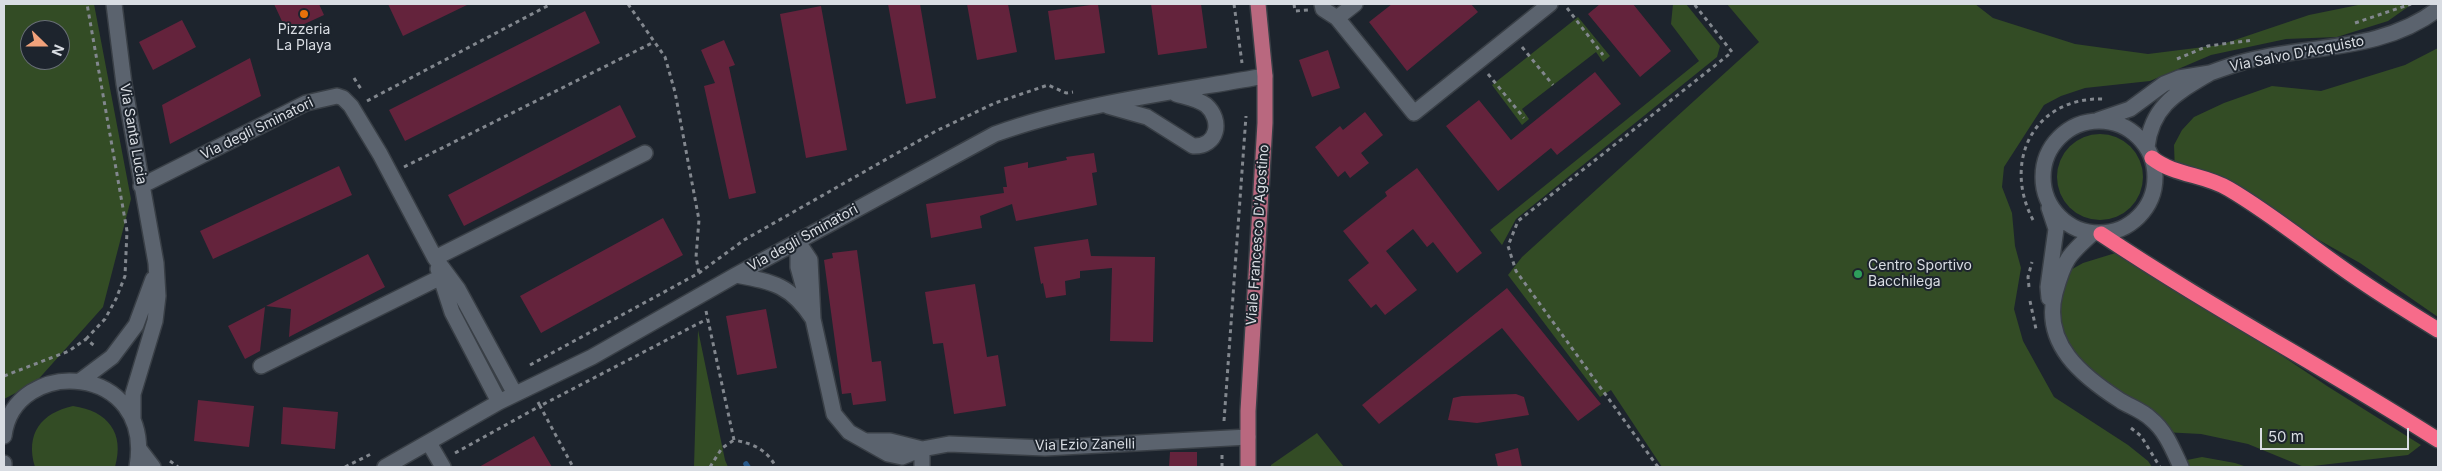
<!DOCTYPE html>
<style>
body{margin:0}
#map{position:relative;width:2442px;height:471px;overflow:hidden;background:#1d242d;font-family:Inter,sans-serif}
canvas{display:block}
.frame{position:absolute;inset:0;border:5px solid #d9dde3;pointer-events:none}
.north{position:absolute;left:20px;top:20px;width:50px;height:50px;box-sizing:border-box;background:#1d242d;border:1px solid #686e76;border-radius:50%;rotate:112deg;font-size:14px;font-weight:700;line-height:20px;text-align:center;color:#d9dde3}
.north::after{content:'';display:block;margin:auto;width:18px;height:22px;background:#f1a27b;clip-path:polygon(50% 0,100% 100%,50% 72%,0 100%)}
.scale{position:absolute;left:2260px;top:428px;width:149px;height:22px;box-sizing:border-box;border:2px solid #d9dde3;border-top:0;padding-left:6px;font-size:15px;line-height:18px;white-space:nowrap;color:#d9dde3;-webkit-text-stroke:4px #1d242d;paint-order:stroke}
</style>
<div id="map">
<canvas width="2442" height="471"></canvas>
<div class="frame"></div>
<div class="north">N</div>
<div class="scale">50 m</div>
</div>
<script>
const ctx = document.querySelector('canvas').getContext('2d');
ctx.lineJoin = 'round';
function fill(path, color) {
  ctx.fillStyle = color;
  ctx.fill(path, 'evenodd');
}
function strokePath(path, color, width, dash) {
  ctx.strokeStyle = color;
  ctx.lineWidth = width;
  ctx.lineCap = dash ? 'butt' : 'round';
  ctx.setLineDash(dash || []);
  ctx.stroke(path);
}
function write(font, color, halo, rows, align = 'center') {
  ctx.font = font + ' Inter,sans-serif';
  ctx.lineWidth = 4;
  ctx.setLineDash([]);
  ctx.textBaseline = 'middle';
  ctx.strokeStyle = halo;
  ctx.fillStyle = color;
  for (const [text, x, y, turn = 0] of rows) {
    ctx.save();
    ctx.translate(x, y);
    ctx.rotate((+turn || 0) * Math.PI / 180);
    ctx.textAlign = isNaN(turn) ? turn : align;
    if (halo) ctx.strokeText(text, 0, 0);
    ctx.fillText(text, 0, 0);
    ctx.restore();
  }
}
fill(new Path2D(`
 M 4,4 L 94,4 L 131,199 L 103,307 L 35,383 L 4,399 ZM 30,30 L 60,30 L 60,60 L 30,60 Z
 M 1673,4 L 1686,4 L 1720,46 L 1717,57 L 1516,219 L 1502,245 L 1490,230 L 1699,61 L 1671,24 Z
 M 1727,4 L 1975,4 L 1993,18 L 2075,44 L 2148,54 L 2220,45 L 2309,15 L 2363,4 L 2412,4 L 2388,21 L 2337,37 L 2286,39 L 2211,55 L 2150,81 L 2085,88 L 2061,96 L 2044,105 L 2004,167 L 2002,187 L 2012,213 L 2015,246 L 2021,268 L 2014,309 L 2023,341 L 2054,397 L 2128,445 L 2148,461 L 2152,467 L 1662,467 L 1611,390 L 1600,397 L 1508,275 L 1522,257 L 1759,42 Z
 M 1578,17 L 1610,56 L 1603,62 L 1596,52 L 1522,109 L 1529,119 L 1522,125 L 1492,85 Z
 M 2438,48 L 2438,317 L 2360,263 L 2224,187 L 2175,172 L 2174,145 L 2182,130 L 2194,117 L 2224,103 L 2272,86 L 2321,91 L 2405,65 Z
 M2057 177a43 43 0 1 1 86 0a43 43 0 1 1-86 0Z
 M 2135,247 L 2172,282 L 2327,386 L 2421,445 L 2408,455 L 2304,467 L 2248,444 L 2201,434 L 2163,432 L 2104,394 L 2056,331 L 2056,305 L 2067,272 L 2083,263 Z
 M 698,330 L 725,460 L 728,467 L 694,467 Z
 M 73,406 C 108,411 125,433 115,467 L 35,467 C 25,434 41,413 73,406 Z
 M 1317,433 L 1344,467 L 1271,467 L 1271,465 Z
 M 2202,457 L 2235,463 L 2247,467 L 2185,467 L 2182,461 Z`), '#334c25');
strokePath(new Path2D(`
 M 746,464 L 748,467`), '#28598b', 5.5);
fill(new Path2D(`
 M 274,4 L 319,4 L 324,15 L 287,32 Z
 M 388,4 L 469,4 L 403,36 Z
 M 888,4 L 920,4 L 936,98 L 906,104 Z
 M 967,4 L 1008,4 L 1017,52 L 977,60 Z
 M 1098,4 L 1105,53 L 1055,60 L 1048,11 Z
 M 1151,4 L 1201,4 L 1207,48 L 1158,55 Z
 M 1392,4 L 1471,4 L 1478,12 L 1407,71 L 1369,22 Z
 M 1600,4 L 1633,4 L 1671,51 L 1640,77 L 1588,14 Z
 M 821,6 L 847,150 L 806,158 L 780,14 Z
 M 585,11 L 600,43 L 405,141 L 389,110 Z
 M 182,20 L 196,47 L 153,70 L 139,42 Z
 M 724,40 L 735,65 L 729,67 L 756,193 L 729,199 L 704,86 L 715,83 L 701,50 Z
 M 1328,50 L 1340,88 L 1312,97 L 1299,60 Z
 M 250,58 L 261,96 L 170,144 L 162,105 Z
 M 1595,72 L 1621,104 L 1557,155 L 1551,148 L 1498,191 L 1446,126 L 1479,100 L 1511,140 Z
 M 620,105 L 636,137 L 464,226 L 448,195 Z
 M 1365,112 L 1383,135 L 1361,153 L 1369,163 L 1350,178 L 1345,171 L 1338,177 L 1315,147 L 1340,126 L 1343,130 Z
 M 1094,153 L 1097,172 L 1092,173 L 1097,205 L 1016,221 L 1012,204 L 980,216 L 982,228 L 931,238 L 926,204 L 1004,193 L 1003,187 L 1007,187 L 1004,167 L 1028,162 L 1028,168 L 1067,160 L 1066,157 Z
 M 339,166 L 352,195 L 213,259 L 200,231 Z
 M 1417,168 L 1482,253 L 1457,273 L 1433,242 L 1427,247 L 1413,229 L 1386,251 L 1417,290 L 1385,315 L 1376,304 L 1371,308 L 1348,280 L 1369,263 L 1343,231 L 1387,196 L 1385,192 Z
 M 663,218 L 683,255 L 541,333 L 520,296 Z
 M 1088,239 L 1091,256 L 1155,257 L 1153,342 L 1110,341 L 1112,268 L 1080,271 L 1080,278 L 1065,281 L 1066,295 L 1046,298 L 1043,283 L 1041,284 L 1034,247 Z
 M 857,250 L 872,362 L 881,361 L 886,401 L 853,405 L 851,393 L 842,394 L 824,260 L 833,258 L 832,253 Z
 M 368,254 L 385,287 L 289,337 L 291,309 L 266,306 Z
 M 975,284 L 987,357 L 998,355 L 1006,406 L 954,414 L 943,343 L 933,344 L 925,292 Z
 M 1507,288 L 1601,404 L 1578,421 L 1502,328 L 1379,424 L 1362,405 Z
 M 265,307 L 260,351 L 245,359 L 228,326 Z
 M 766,309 L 777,368 L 737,375 L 726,316 Z
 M 1516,394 L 1524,397 L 1529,415 L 1477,423 L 1448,420 L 1453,398 L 1462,396 Z
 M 198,400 L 254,406 L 249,447 L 194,441 Z
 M 283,407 L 338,412 L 335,449 L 281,444 Z
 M 534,436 L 552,467 L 479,467 Z
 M 1518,448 L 1522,467 L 1498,467 L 1495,454 Z
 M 1170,452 L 1197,452 L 1197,467 L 1169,467 Z`), '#64233c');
const minor = new Path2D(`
 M 114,4 L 124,84 L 156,263 L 158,296 L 155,321 L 133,394 L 133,418
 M 1322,4 L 1323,9 L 1337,18
 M 1355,4 L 1337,18 L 1414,113 L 1550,4
 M 2210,73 C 2221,69 2232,65 2243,62 C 2308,44 2380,53 2438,9
 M 1108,106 L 1147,117 L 1193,146 C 1218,147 1223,120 1206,105 C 1198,99 1186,97 1176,94
 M 2098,120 L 2130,109 L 2164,84 L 2179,78 L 2210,73 C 2177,93 2152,105 2147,147
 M2043 177a56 56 0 1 1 112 0a56 56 0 1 1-112 0Z
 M 141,186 L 306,103 L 337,96 L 343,98 L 351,106 L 380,154 L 435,258 L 458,289 L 515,394
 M 2049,208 L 2056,229 L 2048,287 L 2049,298
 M 2093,233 C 2068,255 2064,260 2055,293 C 2042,344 2082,376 2121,401 C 2131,407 2143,411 2151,419 C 2166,431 2173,450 2181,467
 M 798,242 L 810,260 L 813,319 L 834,414 L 849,432 L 888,454 L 902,457 L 922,449 L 949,444 L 1045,448 L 1248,437
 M 798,242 L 798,267 L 806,296
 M 435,258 L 645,153
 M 438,269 L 452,312 L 499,402
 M 736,275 C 773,282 791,285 813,319
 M 261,366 L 447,274
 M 80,381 L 112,357 L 136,325 L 153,279
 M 4,436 C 14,355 155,362 137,467
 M 867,441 L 890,441 L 922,449
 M 429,443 L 443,467
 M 922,449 L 922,467
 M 140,450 L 153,467
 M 4,463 L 4,467
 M 385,467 L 499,402 L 592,357 L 736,275 L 995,134 C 1081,103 1175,92 1265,76`);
const major = new Path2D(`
 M 1248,467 L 1248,411 L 1265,123 L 1265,76 L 1258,4`);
const highway = new Path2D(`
 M 2152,158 C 2175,176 2204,174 2229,189 C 2275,216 2316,251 2361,281 C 2386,298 2412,314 2438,330
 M 2101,234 C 2210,307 2327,369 2438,440`);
strokePath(minor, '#393f46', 18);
strokePath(major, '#393f46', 18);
strokePath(highway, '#393f46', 18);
strokePath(new Path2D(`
 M 628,4 L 665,57 L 675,92 L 699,220 L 696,257 L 699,273
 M 1234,4 L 1242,63
 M 1294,4 L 1295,11 L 1308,10
 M 1567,8 L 1603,55
 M 2355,23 L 2411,4
 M 1522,47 L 1553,85
 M 2177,59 L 2208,46 L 2253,40
 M 1488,74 L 1524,118
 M 354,78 L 361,89
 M 367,101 L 551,4
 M 404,167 L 654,42
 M 2033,220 C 2002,161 2034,97 2103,99
 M 2029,287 L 2028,277 L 2032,262
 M 2030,301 L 2036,329
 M 706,311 L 734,440 C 754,444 766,449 776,467
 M 86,339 L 105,319 L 116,299 L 125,276 L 127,231 L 87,4
 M 530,365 L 699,273 L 744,240 L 936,131 L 995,103 L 1048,85 L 1066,93 L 1073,92
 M 4,376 L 69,351 L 86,339 L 96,347
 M 538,402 L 540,406 L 707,319
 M 1224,421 L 1246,116
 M 2131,428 L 2141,436 L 2160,467
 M 455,453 L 540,406 L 573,467
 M 1222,455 L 1222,467
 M 170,461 L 178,467
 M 345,467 L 373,453
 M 710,467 L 722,448 L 734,440
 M 1658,467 L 1516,271 L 1508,246 L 1518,221 L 1732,52 L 1694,4`), '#82878e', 3, [4, 4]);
strokePath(minor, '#5b636e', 15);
strokePath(major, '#b9687f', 15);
strokePath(highway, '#f76b8a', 15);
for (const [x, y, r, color] of [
 [304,14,5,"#e8710a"],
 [1858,274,5,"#2e9e5b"]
]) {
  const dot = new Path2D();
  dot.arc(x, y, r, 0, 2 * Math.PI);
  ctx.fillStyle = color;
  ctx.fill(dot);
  strokePath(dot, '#1d242d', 2);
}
write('14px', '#d9dde3', '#1d242d', [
 ["Pizzeria",304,30],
 ["La Playa",304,46],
 ["Centro Sportivo",1868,266,"left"],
 ["Bacchilega",1868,282,"left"]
]);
write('14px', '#d9dde3', '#1d242d', [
 ["Via Salvo D'Acquisto",2297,54,-11],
 ["Via degli Sminatori",257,129,-26],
 ["Via Santa Lucia",133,134,80],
 ["Viale Francesco D'Agostino",1258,235,-86],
 ["Via degli Sminatori",803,238,-29],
 ["Via Ezio Zanelli",1085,445,-1]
]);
</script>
